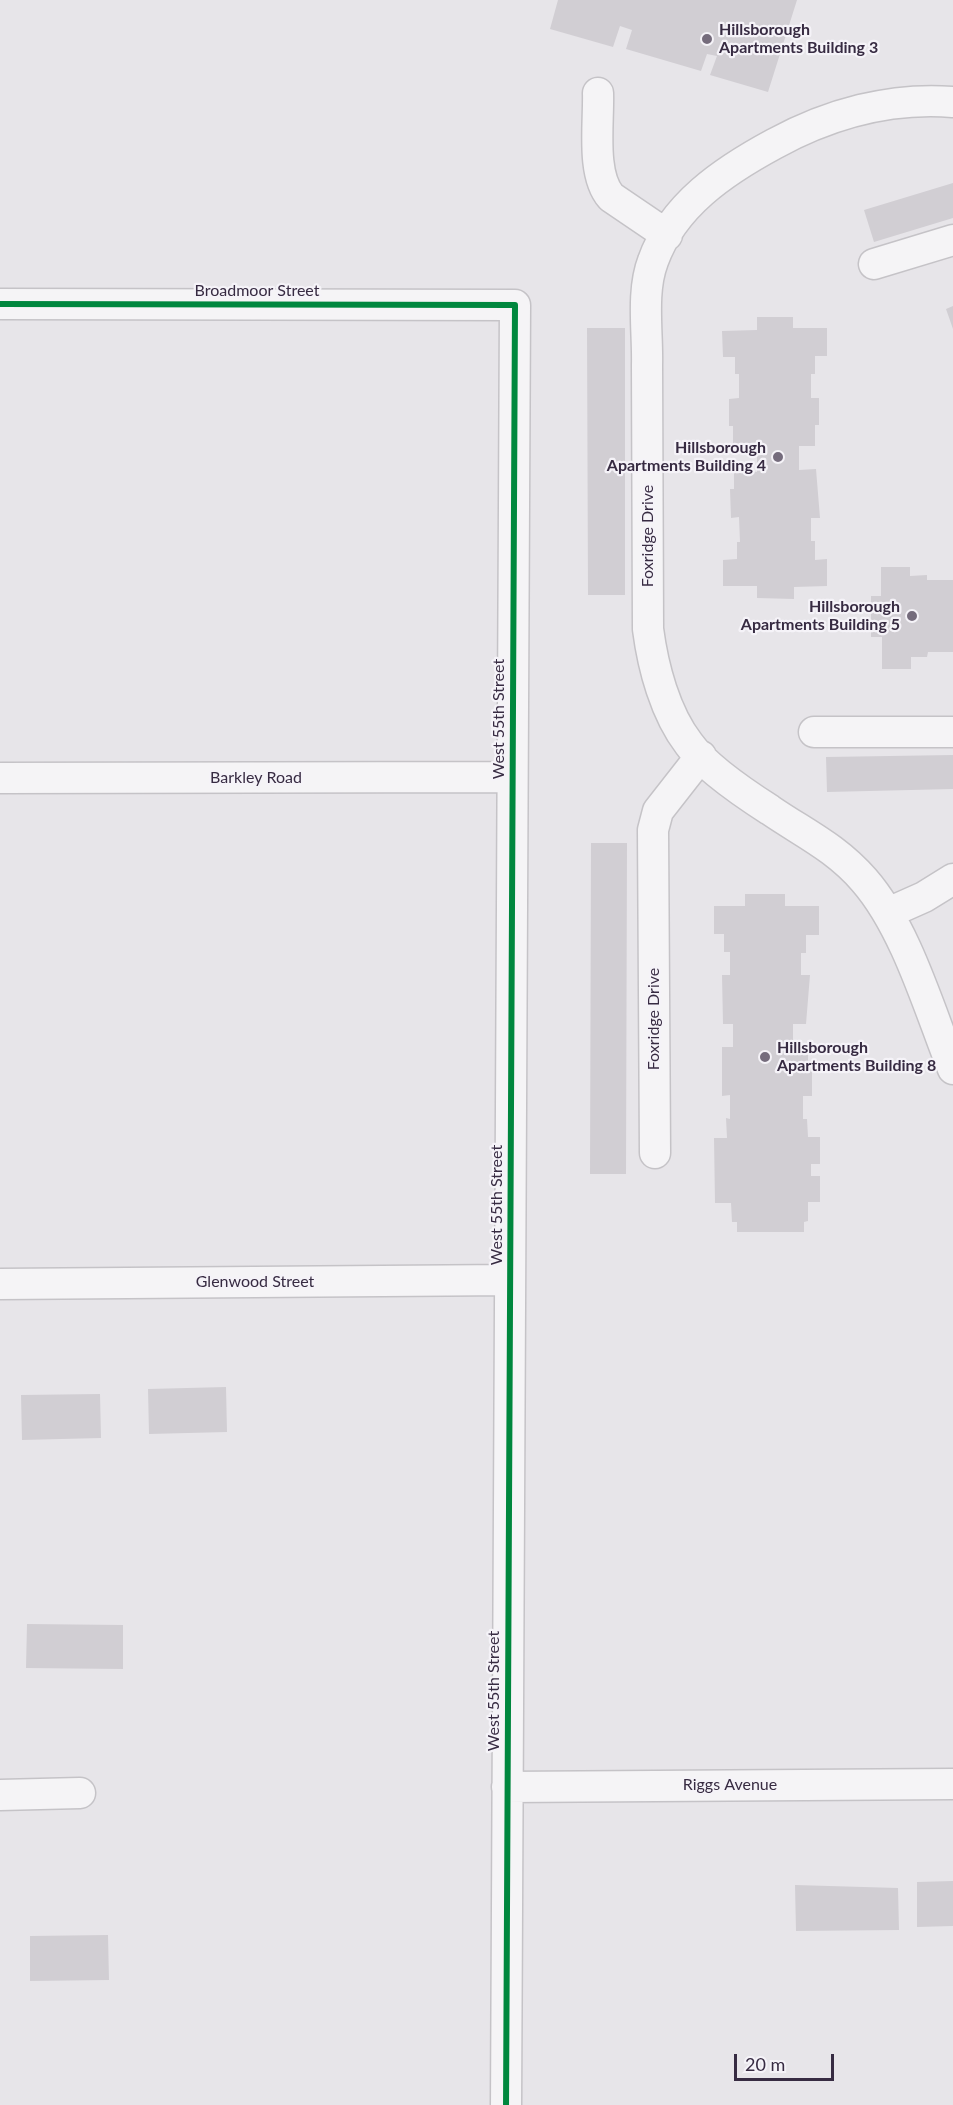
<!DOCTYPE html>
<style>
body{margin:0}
#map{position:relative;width:953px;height:2105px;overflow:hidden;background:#e7e5e9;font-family:Lato,sans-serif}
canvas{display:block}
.scale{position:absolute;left:734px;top:2054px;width:100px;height:27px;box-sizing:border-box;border:3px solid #372b42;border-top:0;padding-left:8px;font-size:18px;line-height:21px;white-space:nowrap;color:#372b42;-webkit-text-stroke:4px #f5f3f8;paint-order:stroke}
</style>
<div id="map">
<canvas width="953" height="2105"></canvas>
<div class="scale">20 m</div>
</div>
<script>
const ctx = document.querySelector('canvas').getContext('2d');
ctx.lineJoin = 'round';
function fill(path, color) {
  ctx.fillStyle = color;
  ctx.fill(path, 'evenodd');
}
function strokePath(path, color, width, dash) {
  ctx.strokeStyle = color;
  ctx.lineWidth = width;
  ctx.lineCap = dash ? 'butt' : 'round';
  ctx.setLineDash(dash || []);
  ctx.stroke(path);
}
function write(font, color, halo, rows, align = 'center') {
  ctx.font = font + ' Lato,sans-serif';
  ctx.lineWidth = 4.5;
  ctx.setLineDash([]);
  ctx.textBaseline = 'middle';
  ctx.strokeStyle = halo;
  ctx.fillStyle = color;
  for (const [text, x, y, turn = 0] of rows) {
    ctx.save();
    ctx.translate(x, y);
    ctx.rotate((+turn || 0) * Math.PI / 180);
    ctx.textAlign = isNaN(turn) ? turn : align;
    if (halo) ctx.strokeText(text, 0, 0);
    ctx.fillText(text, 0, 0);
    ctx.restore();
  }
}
fill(new Path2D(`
 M 558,0 L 797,0 L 768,92 L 710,75 L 717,56 L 707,54 L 701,71 L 626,49 L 632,30 L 620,26 L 613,47 L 550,29 Z
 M 953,183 L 953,218 L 874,242 L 864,210 Z
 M 953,306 L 953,329 L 946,309 Z
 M 757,317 L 793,317 L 793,328 L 827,328 L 827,356 L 815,356 L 815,374 L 811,374 L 811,398 L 819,398 L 819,425 L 815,425 L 815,446 L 799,446 L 799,470 L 816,469 L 820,518 L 811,518 L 811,541 L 815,541 L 815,560 L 827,559 L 827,586 L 794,587 L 794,599 L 757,598 L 757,586 L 723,586 L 723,560 L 737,559 L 737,542 L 740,542 L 739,517 L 731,518 L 730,489 L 734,489 L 734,469 L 757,472 L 757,445 L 733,445 L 733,426 L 729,426 L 729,399 L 739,398 L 739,374 L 735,374 L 735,357 L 723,357 L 722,331 L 757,330 Z
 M 587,328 L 625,328 L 625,595 L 588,595 Z
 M 881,567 L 910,567 L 910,576 L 927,575 L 927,580 L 953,580 L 953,652 L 928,652 L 927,657 L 911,657 L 911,669 L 882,669 L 882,637 L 871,637 L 871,596 L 881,596 Z
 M 953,755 L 953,789 L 827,792 L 826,757 Z
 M 591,843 L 627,843 L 626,1174 L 590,1174 Z
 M 745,894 L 785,894 L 785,906 L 819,906 L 819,935 L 806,935 L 806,953 L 801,953 L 801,975 L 810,975 L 806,1024 L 793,1024 L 793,1046 L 808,1046 L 808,1067 L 812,1067 L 812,1096 L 803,1096 L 803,1119 L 807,1119 L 808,1137 L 820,1137 L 820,1164 L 811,1164 L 811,1176 L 820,1176 L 820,1202 L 808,1202 L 808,1221 L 804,1222 L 804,1232 L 737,1232 L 737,1222 L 732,1222 L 731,1203 L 715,1203 L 714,1138 L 727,1138 L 726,1118 L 730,1119 L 730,1095 L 722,1096 L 722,1047 L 733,1047 L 733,1024 L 723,1024 L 722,975 L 730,975 L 730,952 L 724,952 L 724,934 L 714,934 L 714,906 L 745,906 Z
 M 226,1387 L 227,1432 L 149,1434 L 148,1389 Z
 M 100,1394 L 101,1438 L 22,1440 L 21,1395 Z
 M 27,1624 L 123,1625 L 123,1669 L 26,1668 Z
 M 953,1881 L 953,1926 L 917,1927 L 917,1882 Z
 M 795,1885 L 898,1888 L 899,1930 L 796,1931 Z
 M 108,1935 L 109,1980 L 30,1981 L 30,1936 Z`), '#d1ced3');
const minor = new Path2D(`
 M 598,93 C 599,123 591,174 611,197 L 667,235
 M 953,102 C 891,97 829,114 774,144 C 724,171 673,205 653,261 C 641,292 648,333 647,365 C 647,453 648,541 648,629 C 653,667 665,713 689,744 C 706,768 745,794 770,810 C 805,834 835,847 864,880 C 906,928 929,1009 953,1069
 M 874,264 L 953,240
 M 0,304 L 515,305 L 506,2105
 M 814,732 L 953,732
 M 0,778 L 512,777
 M 888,913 L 924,897 L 953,879
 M 655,1153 L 653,830 L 658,811 L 701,756
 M 0,1284 L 510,1280
 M 507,1787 L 953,1784
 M 0,1795 L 80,1793`);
strokePath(minor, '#c5c3c7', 33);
strokePath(minor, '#f5f4f6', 30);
strokePath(new Path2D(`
 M 0,304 L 515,305 L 506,2105`), '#00873e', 6);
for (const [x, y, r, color] of [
 [707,39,6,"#756c7c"],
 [778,457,6,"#756c7c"],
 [912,616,6,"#756c7c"],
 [765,1057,6,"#756c7c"]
]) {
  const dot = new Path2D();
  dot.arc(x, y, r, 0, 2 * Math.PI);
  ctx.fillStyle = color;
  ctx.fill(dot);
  strokePath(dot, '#f5f3f8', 2);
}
write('bold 16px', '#372b42', '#f5f3f8', [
 ["Hillsborough",719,30],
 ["Apartments Building 3",719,48],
 ["Hillsborough",766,448,"right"],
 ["Apartments Building 4",766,466,"right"],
 ["Hillsborough",900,607,"right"],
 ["Apartments Building 5",900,625,"right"],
 ["Hillsborough",777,1048],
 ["Apartments Building 8",777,1066]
], 'left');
write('16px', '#372b42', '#f5f3f8', [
 ["Broadmoor Street",257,291],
 ["Foxridge Drive",648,536,-90],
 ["West 55th Street",499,719,-90],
 ["Barkley Road",256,778],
 ["Foxridge Drive",654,1019,-90],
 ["West 55th Street",497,1205,-90],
 ["Glenwood Street",255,1282],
 ["West 55th Street",494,1691,-90],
 ["Riggs Avenue",730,1785]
]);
</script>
